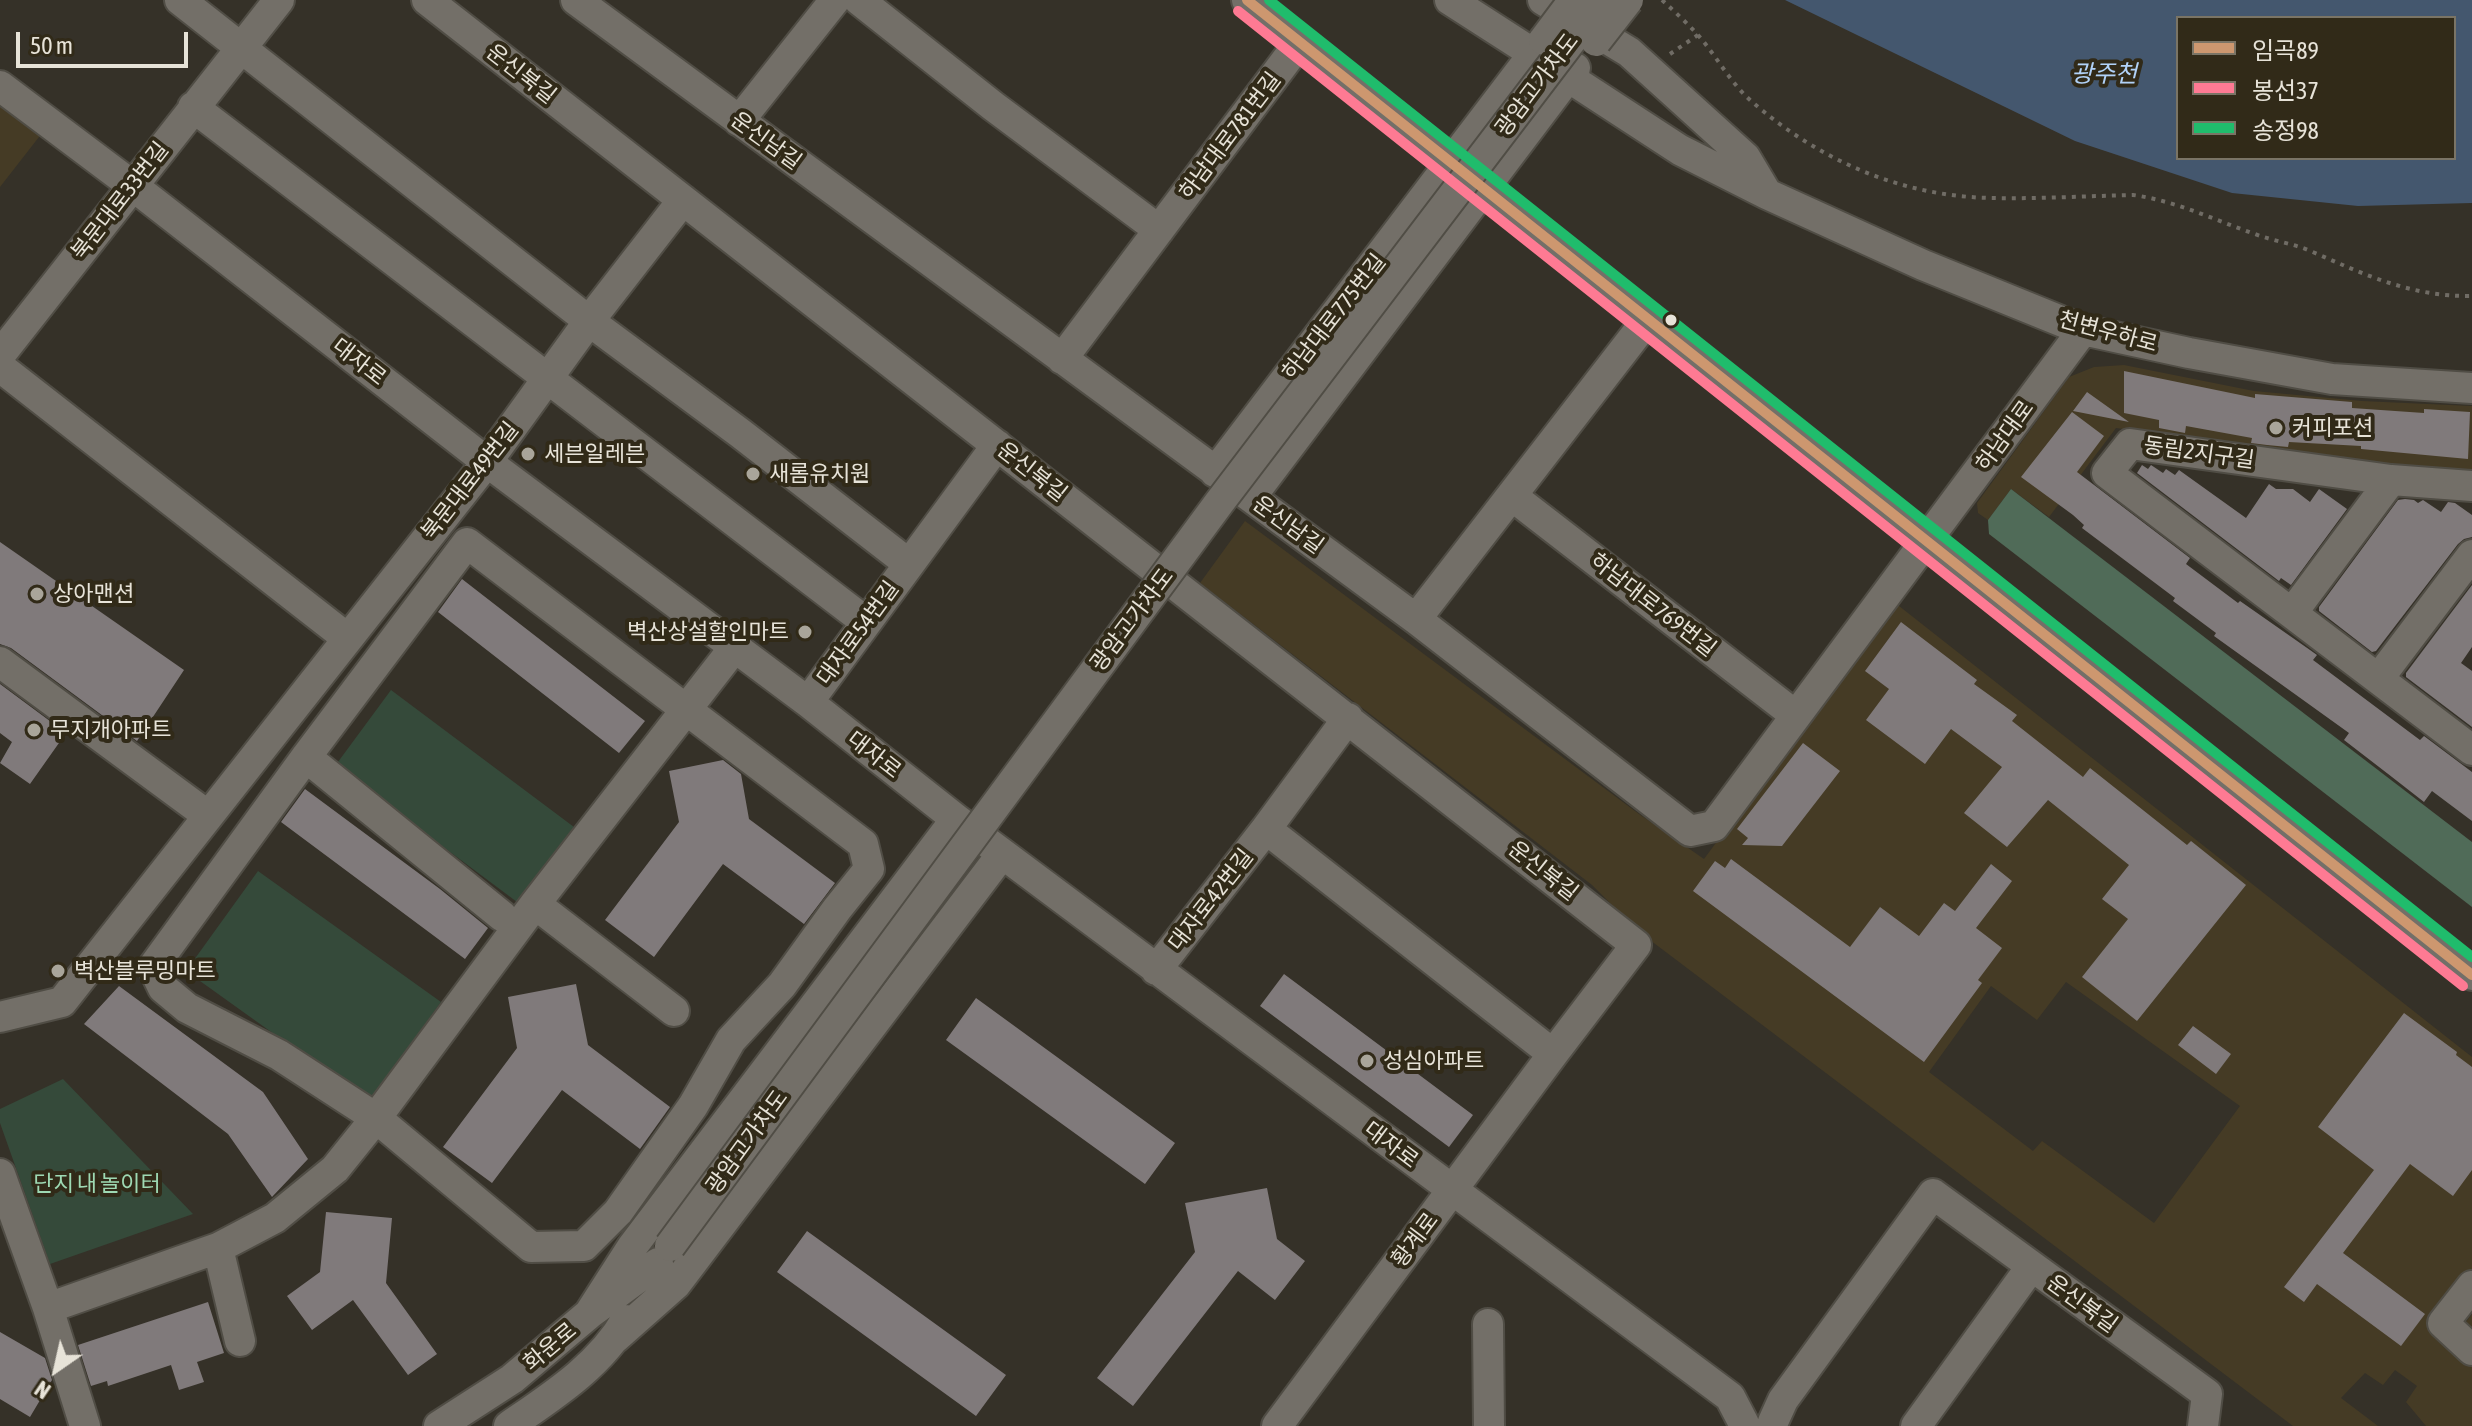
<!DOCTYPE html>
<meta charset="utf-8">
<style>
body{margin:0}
#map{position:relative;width:2472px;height:1426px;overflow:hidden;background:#353128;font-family:"Asap Condensed","Noto Sans KR",sans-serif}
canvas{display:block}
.legend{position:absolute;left:2176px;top:16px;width:280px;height:144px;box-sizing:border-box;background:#312a18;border:2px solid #7a7465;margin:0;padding:10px 14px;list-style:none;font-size:24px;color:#e7e3d8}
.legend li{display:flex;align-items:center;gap:16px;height:40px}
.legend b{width:40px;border:2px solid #7a7465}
.north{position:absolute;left:16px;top:1330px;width:80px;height:80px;-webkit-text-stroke:6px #312a18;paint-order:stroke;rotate:214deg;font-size:22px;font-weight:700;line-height:32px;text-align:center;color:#e7e3d8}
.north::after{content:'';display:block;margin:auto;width:28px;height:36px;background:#e7e3d8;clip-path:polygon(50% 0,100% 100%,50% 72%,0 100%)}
.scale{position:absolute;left:16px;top:32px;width:172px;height:36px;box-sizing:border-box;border:4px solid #e7e3d8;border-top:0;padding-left:10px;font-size:24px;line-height:28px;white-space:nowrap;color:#e7e3d8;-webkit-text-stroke:6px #312a18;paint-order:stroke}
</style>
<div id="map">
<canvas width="2472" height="1426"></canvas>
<ul class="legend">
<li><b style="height:10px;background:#cd976f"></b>임곡89</li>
<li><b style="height:10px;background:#fe7a93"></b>봉선37</li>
<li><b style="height:10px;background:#20bc6c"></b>송정98</li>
</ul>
<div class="north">N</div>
<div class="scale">50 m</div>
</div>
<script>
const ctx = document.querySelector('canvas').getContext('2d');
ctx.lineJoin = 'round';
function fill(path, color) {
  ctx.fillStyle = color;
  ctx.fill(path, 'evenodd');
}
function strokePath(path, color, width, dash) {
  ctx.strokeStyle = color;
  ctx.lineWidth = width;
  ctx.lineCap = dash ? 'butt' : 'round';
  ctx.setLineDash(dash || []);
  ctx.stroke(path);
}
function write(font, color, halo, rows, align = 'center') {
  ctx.font = font + ' "Asap Condensed","Noto Sans KR",sans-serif';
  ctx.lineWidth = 8;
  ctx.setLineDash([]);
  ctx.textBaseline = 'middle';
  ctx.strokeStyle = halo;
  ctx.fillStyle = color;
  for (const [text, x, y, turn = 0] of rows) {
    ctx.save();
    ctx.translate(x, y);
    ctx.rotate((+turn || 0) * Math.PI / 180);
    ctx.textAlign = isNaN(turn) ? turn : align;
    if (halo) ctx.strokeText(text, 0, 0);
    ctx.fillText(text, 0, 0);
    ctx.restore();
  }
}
fill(new Path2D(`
 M 0,93 L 46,128 L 0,187 Z
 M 2124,365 L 2254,391 L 2362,401 L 2472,406 L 2472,471 L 2397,467 L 2116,428 L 2049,517 L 2011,489 L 1988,520 L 1978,513 L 1977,503 L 2069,377 L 2094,367 Z
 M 1245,521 L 1639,814 L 1704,859 L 1894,602 L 2472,1057 L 2472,1276 L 2449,1344 L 2472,1314 L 2472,1426 L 2426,1426 L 2406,1402 L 2417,1386 L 2395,1370 L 2383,1385 L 2365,1373 L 2341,1398 L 2378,1426 L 2293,1426 L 1638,931 L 1592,885 L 1200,583 ZM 2066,982 L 2240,1106 L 2154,1223 L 2042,1141 L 2033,1151 L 1929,1072 L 1991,986 L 2037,1020 Z`), '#453b25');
fill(new Path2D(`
 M 391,690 L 574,827 L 517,902 L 335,766 Z
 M 258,871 L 441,1002 L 369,1102 L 186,971 Z
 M 63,1079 L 193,1214 L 50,1264 L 0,1123 L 0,1109 Z`), '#354a3a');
fill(new Path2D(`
 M 2011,489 L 2472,842 L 2472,907 L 1989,534 L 1988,520 Z`), '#506b58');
fill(new Path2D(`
 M 1785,0 L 2472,0 L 2472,203 L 2358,206 L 2232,193 L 2075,141 ZM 2178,18 L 2454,18 L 2454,158 L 2178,158 Z`), '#44576e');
fill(new Path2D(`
 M 2124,371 L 2255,398 L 2255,394 L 2352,402 L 2352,408 L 2424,413 L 2424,409 L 2470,412 L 2468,459 L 2361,449 L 2361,446 L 2289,442 L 2288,447 L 2267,445 L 2251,443 L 2252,438 L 2186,426 L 2185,433 L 2159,428 L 2159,420 L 2124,413 Z
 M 2087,392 L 2129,422 L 2073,411 Z
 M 2072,412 L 2104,436 L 2077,472 L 2190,558 L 2186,564 L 2238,603 L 2240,601 L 2310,650 L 2317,655 L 2313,660 L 2420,740 L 2424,736 L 2472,772 L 2472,821 L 2432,791 L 2424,802 L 2392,777 L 2344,740 L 2349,733 L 2214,636 L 2216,633 L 2173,601 L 2175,598 L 2082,528 L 2084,525 L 2073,515 L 2021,477 Z
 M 2142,465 L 2148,469 L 2151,465 L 2163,473 L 2166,469 L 2175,475 L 2179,470 L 2246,518 L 2269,484 L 2276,489 L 2293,489 L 2310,502 L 2319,489 L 2347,509 L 2291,585 L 2281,578 L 2279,581 L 2137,473 Z
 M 2405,499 L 2414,500 L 2418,503 L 2423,500 L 2441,512 L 2448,502 L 2455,503 L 2472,515 L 2472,537 L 2464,539 L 2458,544 L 2376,651 L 2372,652 L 2319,611 L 2319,607 L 2398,500 Z
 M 0,542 L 184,670 L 137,741 L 11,648 L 0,644 Z
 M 462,579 L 645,721 L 619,753 L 438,612 Z
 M 2472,585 L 2472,647 L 2461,663 L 2472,671 L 2472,727 L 2406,677 L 2406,673 Z
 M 1901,622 L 1977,680 L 1974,684 L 2017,715 L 2012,721 L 2083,777 L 2090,768 L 2187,845 L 2191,841 L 2246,885 L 2137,1021 L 2082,977 L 2128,919 L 2102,899 L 2129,865 L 2048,800 L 2007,847 L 1964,813 L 2002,767 L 1951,729 L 1925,764 L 1866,720 L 1889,689 L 1865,671 Z
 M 0,684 L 66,733 L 30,784 L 0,763 L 12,742 L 0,733 Z
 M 1803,743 L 1840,771 L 1782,846 L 1742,845 L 1748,838 L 1737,829 Z
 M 723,760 L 741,774 L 749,819 L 835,883 L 804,924 L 723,864 L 654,957 L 605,920 L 679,822 L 669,771 Z
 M 305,789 L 440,889 L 488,928 L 465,959 L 281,822 Z
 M 1731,859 L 1850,947 L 1880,907 L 1919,936 L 1944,903 L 1955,911 L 1991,864 L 2012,881 L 1976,928 L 2002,948 L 1978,980 L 1982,983 L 1924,1062 L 1693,891 L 1715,861 L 1725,868 Z
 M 1284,974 L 1473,1115 L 1449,1147 L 1260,1006 Z
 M 576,984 L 588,1045 L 670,1107 L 640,1149 L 562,1090 L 492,1183 L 443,1147 L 517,1048 L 508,997 Z
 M 119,986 L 263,1092 L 308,1159 L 272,1197 L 228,1134 L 84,1024 Z
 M 976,998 L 1175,1143 L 1145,1184 L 946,1040 Z
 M 2404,1013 L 2457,1052 L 2456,1055 L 2472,1067 L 2472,1170 L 2453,1196 L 2410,1164 L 2343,1253 L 2425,1314 L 2401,1346 L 2317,1284 L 2304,1302 L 2284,1287 L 2374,1170 L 2318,1127 Z
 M 2193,1026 L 2231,1054 L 2216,1074 L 2178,1045 Z
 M 1267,1188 L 1277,1239 L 1305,1261 L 1275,1300 L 1238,1271 L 1133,1406 L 1097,1378 L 1195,1252 L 1185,1203 Z
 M 326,1212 L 392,1218 L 386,1283 L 437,1354 L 408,1375 L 353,1300 L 312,1330 L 287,1296 L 320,1272 Z
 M 807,1231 L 1006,1375 L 976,1416 L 777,1272 Z
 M 208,1302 L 224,1353 L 197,1362 L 204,1382 L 179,1390 L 171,1365 L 108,1386 L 107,1381 L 91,1386 L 78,1345 Z
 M 0,1332 L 45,1358 L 52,1380 L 30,1417 L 0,1399 Z`), '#807a7b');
const minor = new Path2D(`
 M 180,0 L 589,321 L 740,433 L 909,564
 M 427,0 L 1636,945 L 1553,1054 L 1277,1426
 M 576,0 L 1416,619 L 1690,831 L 1714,826 L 2083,330
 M 859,0 L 993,106 L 1159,230
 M 1247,0 L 2472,975
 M 1450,0 L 1534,54
 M 1543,0 L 1629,52 L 1745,157 L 1767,194 L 1923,265 L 2083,330 L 2189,353 L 2332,379 L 2472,388
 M 1568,77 L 1680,150 L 1767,194
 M 0,86 L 133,186 L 487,462 L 808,702 L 956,819 L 1730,1397 L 1744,1424
 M 193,107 L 866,622
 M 739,121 L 835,0
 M 0,355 L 279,0
 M 1062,359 L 1300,42
 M 0,367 L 347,638
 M 1215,472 L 1544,40
 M 2472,486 L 2391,480 L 2130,444 L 2107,473 L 2472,750
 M 1512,496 L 1795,715
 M 1251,497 L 1575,68
 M 467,543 L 863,844 L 869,869 L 837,909 L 782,985 L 731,1040 L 693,1106 L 618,1212 L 584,1246 L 531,1247 L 376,1118 L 279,1055 L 187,1008 L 163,988 L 153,967 L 306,757 Z
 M 2292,613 L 2391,480
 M 1416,619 L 1648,319
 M 0,662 L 207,815
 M 2379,678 L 2472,555
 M 808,702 L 997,445
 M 306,757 L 502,916
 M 1266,829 L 1553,1054
 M 535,904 L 674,1011
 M 1156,970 L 1266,829 L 1348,718
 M 0,1017 L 62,1002 L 487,462 L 589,321 L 683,200
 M 0,1174 L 48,1308 L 85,1426
 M 218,1248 L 240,1341
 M 2472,1286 L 2443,1323 L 2472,1350
 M 48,1308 L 218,1248 L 275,1218 L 335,1169 L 376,1118 L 535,904 L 734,648
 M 589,1314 L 632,1247 L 956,819
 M 1488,1324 L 1489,1426
 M 615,1338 L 676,1284 L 1002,854
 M 1773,1422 L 1783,1400 L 1933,1194 L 2207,1394 L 2203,1426
 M 439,1426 L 512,1379 L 589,1314 L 658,1263
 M 509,1426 C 551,1397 600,1366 626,1320
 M 1916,1426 L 2031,1267`);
strokePath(minor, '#504d45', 34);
strokePath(new Path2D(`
 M 1662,0 C 1674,11 1686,22 1697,34 C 1716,55 1729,81 1750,100 C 1818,160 1902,197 1993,198 C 2040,199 2087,196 2133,195 C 2177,201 2214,220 2255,234 C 2273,241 2291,243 2308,250 C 2364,274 2410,297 2472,296
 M 1670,54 L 1698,35`), '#706c65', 4, [4, 6]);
strokePath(minor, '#736f68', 30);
const minorBridge = new Path2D(`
 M 1544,40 L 1574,0
 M 1596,41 L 1628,0
 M 670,1246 L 1219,503 L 1602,0`);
strokePath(minorBridge, '#504d45', 34, []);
strokePath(minorBridge, '#736f68', 30);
strokePath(new Path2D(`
 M 1247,0 L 2472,975`), '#cd976f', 10);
strokePath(new Path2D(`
 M 1238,11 L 2463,986`), '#fe7a93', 10);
strokePath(new Path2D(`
 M 1269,0 L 2472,957`), '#20bc6c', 10);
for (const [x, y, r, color] of [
 [1671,320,7,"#e7e3d8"],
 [2276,428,8,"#a9a59a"],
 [528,454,8,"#a9a59a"],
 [753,474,8,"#a9a59a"],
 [37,594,8,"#a9a59a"],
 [805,632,8,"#a9a59a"],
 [34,730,8,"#a9a59a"],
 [58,971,8,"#a9a59a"],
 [1367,1061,8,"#a9a59a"]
]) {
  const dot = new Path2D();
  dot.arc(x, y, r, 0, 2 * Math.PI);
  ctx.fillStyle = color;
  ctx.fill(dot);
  strokePath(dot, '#312a18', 3);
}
write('22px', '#e7e3d8', '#312a18', [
 ["운신북길",521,74,38],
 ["광암고가차도",1537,85,-53],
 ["하남대로781번길",1230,136,-53],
 ["운신남길",766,141,36],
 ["북문대로33번길",120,201,-52],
 ["하남대로775번길",1334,317,-52],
 ["천변우하로",2108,332,15],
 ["대자로",359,362,38],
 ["하남대로",2005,436,-54],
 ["동림2지구길",2199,453,8],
 ["운신북길",1032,472,38],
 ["북문대로49번길",470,481,-52],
 ["운신남길",1288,525,36],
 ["하남대로769번길",1653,605,38],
 ["광암고가차도",1132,620,-53],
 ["대자로54번길",858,633,-54],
 ["대자로",874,755,38],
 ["운신북길",1543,871,38],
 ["대자로42번길",1211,900,-52],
 ["광암고가차도",747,1142,-54],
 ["대자로",1391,1145,37],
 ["황계로",1415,1240,-53],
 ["운신북길",2082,1304,36],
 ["화운로",550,1347,-40]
]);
write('22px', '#e7e3d8', '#312a18', [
 ["커피포션",2292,428],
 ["세븐일레븐",544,454],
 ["새롬유치원",769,474],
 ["상아맨션",53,594],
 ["벽산상설할인마트",789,632,"right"],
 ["무지개아파트",50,730],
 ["벽산블루밍마트",74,971],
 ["성심아파트",1383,1061]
], 'left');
write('22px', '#9ed9b3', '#312a18', [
 ["단지 내 놀이터",97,1184]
]);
write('italic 24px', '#b1d2f8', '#312a18', [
 ["광주천",2104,74]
]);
</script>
